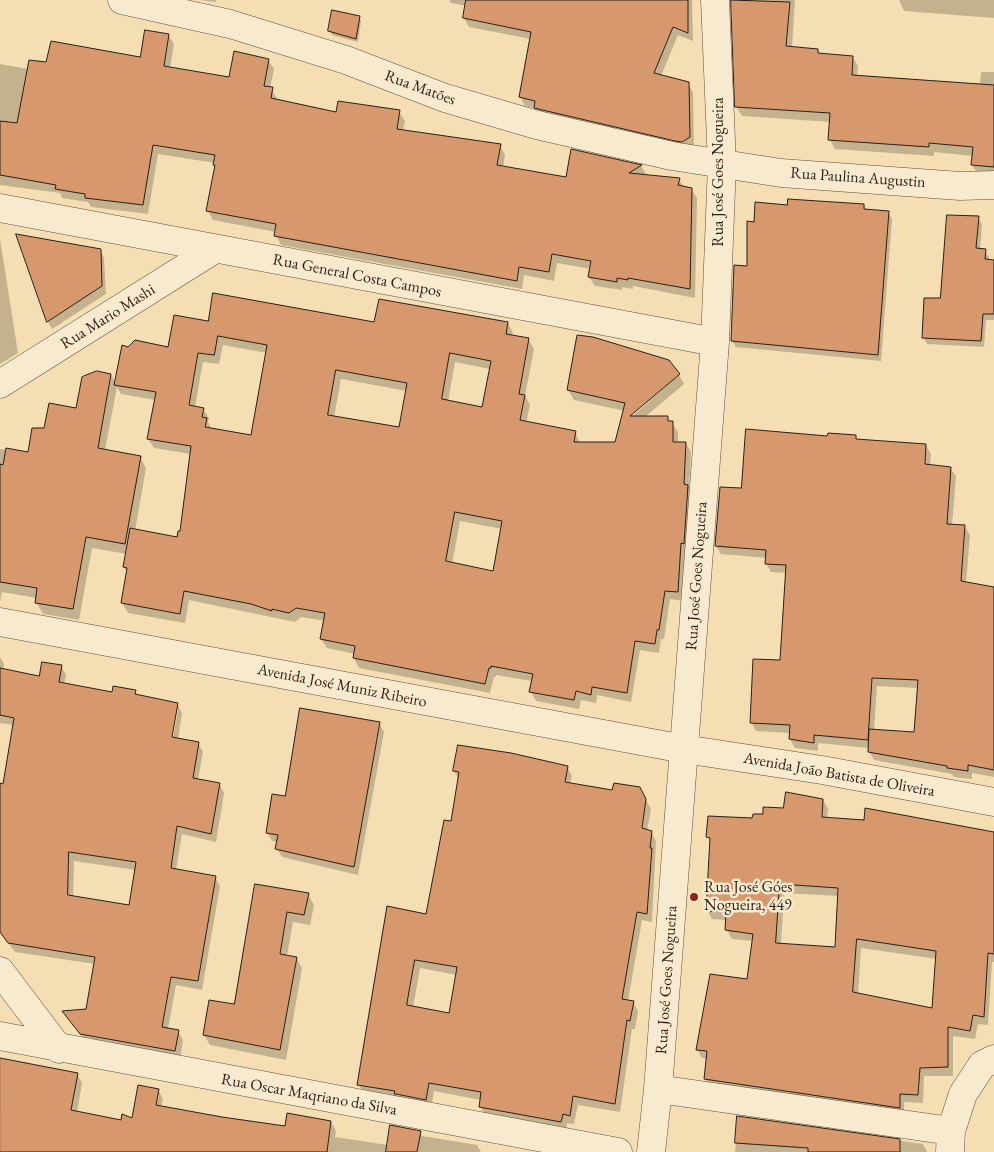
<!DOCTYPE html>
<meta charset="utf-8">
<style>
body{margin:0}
canvas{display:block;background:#f5deb3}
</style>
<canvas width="994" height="1152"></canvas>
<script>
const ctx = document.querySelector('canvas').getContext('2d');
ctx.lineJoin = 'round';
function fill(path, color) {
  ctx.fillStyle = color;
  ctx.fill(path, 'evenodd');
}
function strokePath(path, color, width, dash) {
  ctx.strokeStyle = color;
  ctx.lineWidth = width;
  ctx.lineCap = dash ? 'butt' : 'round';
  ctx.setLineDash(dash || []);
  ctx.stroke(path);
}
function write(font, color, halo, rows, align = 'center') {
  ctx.font = font + ' "EB Garamond",serif';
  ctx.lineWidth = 5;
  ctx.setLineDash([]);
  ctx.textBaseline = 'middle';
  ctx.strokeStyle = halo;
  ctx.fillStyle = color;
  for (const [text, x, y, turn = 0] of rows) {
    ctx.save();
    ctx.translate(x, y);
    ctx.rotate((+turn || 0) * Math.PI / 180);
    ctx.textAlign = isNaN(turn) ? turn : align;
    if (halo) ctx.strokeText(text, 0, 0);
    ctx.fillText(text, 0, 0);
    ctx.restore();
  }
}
fill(new Path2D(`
 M 199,0 L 216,0 L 216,2 Z
 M 449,0 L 692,0 L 693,41 L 678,35 L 661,76 L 688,83 L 693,93 L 694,146 L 687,150 L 540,117 L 535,108 L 525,106 L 520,97 L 531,39 L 469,27 L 464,18 L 467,6 L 451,3 Z
 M 731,0 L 795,0 L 792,48 L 818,50 L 820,55 L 853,57 L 858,66 L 857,77 L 980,85 L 981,72 L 994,72 L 994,176 L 978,174 L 972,165 L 973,156 L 934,152 L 934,156 L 835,149 L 830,140 L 831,122 L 742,116 L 736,106 Z
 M 899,0 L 994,0 L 994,18 L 904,11 Z
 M 359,17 L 361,21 L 358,42 L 332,35 L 330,30 Z
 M 168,35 L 174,44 L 170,68 L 230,78 L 268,60 L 274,69 L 270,88 L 277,98 L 277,101 L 337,113 L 399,112 L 405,121 L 403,131 L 500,146 L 505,155 L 503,168 L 567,179 L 572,150 L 641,166 L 647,176 L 679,180 L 684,187 L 691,189 L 697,198 L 695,298 L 633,286 L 633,289 L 622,287 L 622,290 L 595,286 L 589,277 L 591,269 L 557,263 L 554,281 L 524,275 L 522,289 L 281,245 L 276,236 L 276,232 L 213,220 L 208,211 L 216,167 L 215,163 L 158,154 L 148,214 L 91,207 L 88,202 L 62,198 L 60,193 L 0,185 L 0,64 L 28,69 L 47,64 L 141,59 Z
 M 864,205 L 867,211 L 889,213 L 892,219 L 881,361 L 736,347 L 732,341 L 748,267 L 788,206 Z
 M 978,218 L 982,224 L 980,250 L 985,251 L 989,257 L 989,261 L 994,261 L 994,320 L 986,320 L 984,347 L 927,344 L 923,337 Z
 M 17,236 L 100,250 L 104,258 L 106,294 L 52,329 L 48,322 Z
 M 0,239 L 18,353 L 0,364 Z
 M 209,322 L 508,323 L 513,333 L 512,337 L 528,339 L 534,349 L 525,396 L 530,405 L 526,423 L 575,432 L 580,443 L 616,443 L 625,411 L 574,400 L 568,390 L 669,361 L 630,415 L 630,418 L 679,375 L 684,384 L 644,418 L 667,418 L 670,423 L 672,423 L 678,432 L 678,443 L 686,443 L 691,452 L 689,488 L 693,495 L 683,601 L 670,599 L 664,639 L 661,639 L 659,653 L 640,650 L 631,702 L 597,695 L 596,703 L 581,700 L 579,709 L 536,701 L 531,692 L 532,681 L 496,675 L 496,677 L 494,677 L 490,693 L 359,668 L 354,658 L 355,654 L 327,648 L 321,639 L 325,621 L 301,617 L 295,622 L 189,600 L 185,623 L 128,613 L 122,603 L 128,573 L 124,567 L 127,554 L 92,548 L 79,620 L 43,614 L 36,602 L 37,598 L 2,592 L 0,602 L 0,449 L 29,453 L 45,429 L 77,409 L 111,375 L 116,384 ZM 223,345 L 267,353 L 252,436 L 212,430 L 208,422 L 209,418 L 203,409 L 195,407 L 203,362 L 219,364 ZM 455,362 L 490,369 L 483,409 L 448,402 ZM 341,379 L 407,391 L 400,429 L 334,417 ZM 117,387 L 121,394 L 156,400 L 148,439 L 154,448 L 191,454 L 182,533 L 178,538 L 135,531 L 146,468 L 140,457 L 105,450 ZM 460,521 L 502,529 L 494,573 L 452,564 Z
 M 855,436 L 857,440 L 926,445 L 931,454 L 930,466 L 950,468 L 956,476 L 952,526 L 965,527 L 970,535 L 966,583 L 994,596 L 994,777 L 972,773 L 972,779 L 954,777 L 952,774 L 874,760 L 869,751 L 869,748 L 818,743 L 818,751 L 795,748 L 790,739 L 790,733 L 756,731 L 751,722 L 781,661 L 787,573 L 771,572 L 766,563 L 767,558 L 721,554 L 716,546 L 742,489 L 829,437 ZM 877,686 L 918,688 L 915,733 L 874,731 Z
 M 0,657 L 4,664 L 3,670 L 40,677 L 61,666 L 66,675 L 64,685 L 113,694 L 135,691 L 138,696 L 177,704 L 182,713 L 178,740 L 198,743 L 203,752 L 198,780 L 219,784 L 224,793 L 216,842 L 182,834 L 176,870 L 215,877 L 220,886 L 202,990 L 176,985 L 168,1029 L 178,1031 L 183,1040 L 180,1059 L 86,1042 L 64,1012 L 87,1010 L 95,964 L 15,952 L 0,932 L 0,785 L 4,785 L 14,725 L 0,723 ZM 176,710 L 178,710 L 172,744 L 170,743 ZM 74,861 L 136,870 L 130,906 L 73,897 Z
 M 379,723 L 384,732 L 358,875 L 282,857 L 277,849 L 278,842 L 272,841 L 267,832 L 286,798 Z
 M 567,767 L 572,776 L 570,784 L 645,798 L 651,809 L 647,831 L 651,832 L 656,841 L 652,922 L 642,920 L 628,1001 L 633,1002 L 638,1011 L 635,1029 L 632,1029 L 620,1112 L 578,1105 L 574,1124 L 567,1123 L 566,1130 L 485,1115 L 480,1106 L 481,1100 L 434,1091 L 431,1109 L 364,1094 L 359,1085 L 427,915 L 452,823 L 459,780 L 454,771 ZM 420,968 L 457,975 L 450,1014 L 413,1008 Z
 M 823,800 L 828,809 L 827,819 L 994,833 L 994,962 L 992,962 L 988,1025 L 978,1024 L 975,1039 L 953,1036 L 953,1076 L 924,1076 L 923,1103 L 904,1102 L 904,1116 L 710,1087 L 705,1078 L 707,1059 L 702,1058 L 697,1049 L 748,981 L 753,941 L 732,939 L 727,930 L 727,920 L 712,919 L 707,910 L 711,843 L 708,837 L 784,809 ZM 784,893 L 839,896 L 836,948 L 781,944 ZM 861,948 L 937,959 L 933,1010 L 858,994 Z
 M 256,885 L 308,894 L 314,905 L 310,925 L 293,922 L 287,956 L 296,958 L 302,968 L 286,1060 L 210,1045 L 204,1035 L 235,1006 Z
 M 0,1060 L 77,1074 L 82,1083 L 77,1113 L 122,1121 L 133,1120 L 158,1090 L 163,1099 L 161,1107 L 223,1119 L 286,1127 L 331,1122 L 336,1131 L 335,1137 L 388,1145 L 420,1132 L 422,1136 L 477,1145 L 481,1152 L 0,1152 Z
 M 738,1118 L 923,1144 L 927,1152 L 735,1152 Z`), '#0003');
const building = new Path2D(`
 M 466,0 L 688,0 L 688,33 L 673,27 L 654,73 L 689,82 L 690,137 L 682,142 L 675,141 L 534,108 L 535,101 L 519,97 L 531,32 L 463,18 Z
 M 731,0 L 790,2 L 786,46 L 818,49 L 818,53 L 853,56 L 852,75 L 994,85 L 994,167 L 971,165 L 973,147 L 929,143 L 929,147 L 828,140 L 830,113 L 735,107 Z
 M 332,10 L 360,16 L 356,39 L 328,31 Z
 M 145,30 L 169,34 L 164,66 L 229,77 L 234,51 L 269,59 L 264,86 L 273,87 L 271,98 L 336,112 L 338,101 L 400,110 L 397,129 L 501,144 L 497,165 L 566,177 L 571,149 L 642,165 L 629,173 L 680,178 L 678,185 L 692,188 L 690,289 L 628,278 L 628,280 L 617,278 L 617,282 L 588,277 L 591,261 L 552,254 L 549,272 L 519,267 L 517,281 L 274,236 L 276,224 L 206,211 L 215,165 L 213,165 L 215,155 L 153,145 L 143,205 L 85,198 L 85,194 L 55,189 L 56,185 L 0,175 L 0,121 L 17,123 L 29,60 L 46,62 L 51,41 L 140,57 Z
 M 788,199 L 864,204 L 864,209 L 889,211 L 878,355 L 731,341 L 734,265 L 747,266 L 747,221 L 754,222 L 755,202 L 787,205 Z
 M 947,215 L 979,216 L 976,248 L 986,249 L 985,259 L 994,260 L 994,314 L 983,314 L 981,341 L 922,338 L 924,298 L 940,298 Z
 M 16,234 L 101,249 L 102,286 L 47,322 Z
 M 213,293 L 374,322 L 379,299 L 508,322 L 506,334 L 529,338 L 519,394 L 525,395 L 520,420 L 576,431 L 574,442 L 615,442 L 625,403 L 567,390 L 577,335 L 593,337 L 669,360 L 680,374 L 630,416 L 668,416 L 668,421 L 673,421 L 673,442 L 686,442 L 684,484 L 688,485 L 684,544 L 681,543 L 678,592 L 665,591 L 659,630 L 657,630 L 655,644 L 635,641 L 627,693 L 592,687 L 591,695 L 576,691 L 574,700 L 529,692 L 533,674 L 491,666 L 491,668 L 489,668 L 485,684 L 353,658 L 355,646 L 320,639 L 325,613 L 296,608 L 289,613 L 272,609 L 272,611 L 251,604 L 184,591 L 180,614 L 121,603 L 127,568 L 123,567 L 130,528 L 177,537 L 178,531 L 180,531 L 191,446 L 147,439 L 156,392 L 114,385 L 122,345 L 128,347 L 135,340 L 168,347 L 174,315 L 208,321 ZM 218,336 L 267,345 L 251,435 L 205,427 L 207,418 L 202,417 L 204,408 L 189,405 L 198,353 L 214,355 ZM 450,353 L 491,361 L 482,407 L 442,399 ZM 336,370 L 407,383 L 399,427 L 328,415 ZM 455,512 L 502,521 L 493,571 L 446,561 Z
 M 97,371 L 111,374 L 98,448 L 141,456 L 125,544 L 86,537 L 73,609 L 35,603 L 37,588 L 0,582 L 0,464 L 3,465 L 6,448 L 28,452 L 32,428 L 44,428 L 49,403 L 76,408 L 82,377 Z
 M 746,429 L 827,436 L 828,433 L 856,435 L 856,439 L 926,444 L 925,464 L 951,467 L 947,524 L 965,525 L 961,581 L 994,587 L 994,770 L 968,765 L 968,771 L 947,768 L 947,766 L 868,752 L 869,729 L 914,732 L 918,680 L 872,678 L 868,740 L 814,735 L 814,743 L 789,739 L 790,725 L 750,723 L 753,659 L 780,660 L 786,565 L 765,564 L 766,550 L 715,546 L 720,487 L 741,488 Z
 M 42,662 L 62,665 L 59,682 L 112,692 L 113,686 L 136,690 L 135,694 L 178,703 L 172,737 L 199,742 L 193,778 L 220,783 L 211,834 L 177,826 L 171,868 L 216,876 L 198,981 L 171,977 L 162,1027 L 179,1030 L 175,1051 L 80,1034 L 62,1011 L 86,1009 L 95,957 L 8,943 L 0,932 L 0,783 L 3,784 L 14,718 L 0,715 L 0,668 L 39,676 ZM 69,852 L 136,862 L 129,905 L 68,895 Z
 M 300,708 L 380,722 L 354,867 L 275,849 L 278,835 L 266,833 L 272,794 L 285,796 Z
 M 458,745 L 511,753 L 568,766 L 565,782 L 612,790 L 614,783 L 640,787 L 646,799 L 642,828 L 652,831 L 650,848 L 652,848 L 647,914 L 637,912 L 622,999 L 634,1001 L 630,1021 L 627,1020 L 615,1104 L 573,1096 L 570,1116 L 563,1114 L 561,1122 L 479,1107 L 481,1092 L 429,1083 L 426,1100 L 396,1094 L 394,1094 L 395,1091 L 357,1085 L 387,906 L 426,914 L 444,820 L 451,821 L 459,772 L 453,771 ZM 415,960 L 457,967 L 449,1013 L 407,1005 Z
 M 786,792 L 823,799 L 822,817 L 864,820 L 865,808 L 994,832 L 994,954 L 988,953 L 984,1017 L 973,1015 L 970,1031 L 948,1027 L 948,1067 L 920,1068 L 918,1095 L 900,1094 L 900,1108 L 704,1079 L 707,1051 L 696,1050 L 710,974 L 747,979 L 753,934 L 725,930 L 726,912 L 706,911 L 710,838 L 706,837 L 708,816 L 752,818 L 753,814 L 763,814 L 763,807 L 783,808 ZM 780,884 L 838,888 L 835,947 L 776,943 ZM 857,939 L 936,951 L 932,1008 L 853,992 Z
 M 255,884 L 309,893 L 304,915 L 287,912 L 280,954 L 297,957 L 280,1050 L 203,1035 L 209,1000 L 234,1004 Z
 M 0,1058 L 78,1073 L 71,1110 L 121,1120 L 122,1114 L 132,1118 L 138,1085 L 159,1089 L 156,1105 L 222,1117 L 285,1126 L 287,1113 L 331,1121 L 327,1152 L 0,1152 Z
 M 737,1116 L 900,1139 L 900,1152 L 808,1152 L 808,1148 L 735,1143 Z
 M 390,1125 L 421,1131 L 417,1152 L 386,1152 Z`);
fill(building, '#d7986e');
strokePath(building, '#291f17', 1);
const street = new Path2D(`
 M 122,0 L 230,24 L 346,60 L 445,98 L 537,125 L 672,156 L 781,173 L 960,186 L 994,185
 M 0,208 L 715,342
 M 0,384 L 215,249
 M 0,622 L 684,749 L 822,770 L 994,802
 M 0,971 L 59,1049
 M 0,1036 L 618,1152
 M 658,1089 L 951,1131
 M 651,1152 L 658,1089 L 715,342 L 722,164 L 715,0
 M 950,1152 L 951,1131 L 963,1094 L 982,1065 L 994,1059`);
strokePath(street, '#5c4f3e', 29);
strokePath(street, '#f8eace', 28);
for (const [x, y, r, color] of [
 [694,897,5,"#8f2418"]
]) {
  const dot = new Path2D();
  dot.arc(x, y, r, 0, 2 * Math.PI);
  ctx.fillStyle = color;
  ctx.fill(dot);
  strokePath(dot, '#f8eace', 2);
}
write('16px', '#291f17', '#f8eace', [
 ["Rua Matões",420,88,20],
 ["Rua José Goes Nogueira",719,172,-90],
 ["Rua Paulina Augustin",858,178,4],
 ["Rua General Costa Campos",357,276,11],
 ["Rua Mario Mashi",108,317,-32],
 ["Rua José Goes Nogueira",697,576,-86],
 ["Avenida José Muniz Ribeiro",342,686,11],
 ["Avenida João Batista de Oliveira",839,775,10],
 ["Rua José Goes Nogueira",667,980,-86],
 ["Rua Oscar Maqriano da Silva",309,1095,10]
]);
write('16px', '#291f17', '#f8eace', [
 ["Rua José Góes",704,888],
 ["Nogueira, 449",704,906]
], 'left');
</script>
